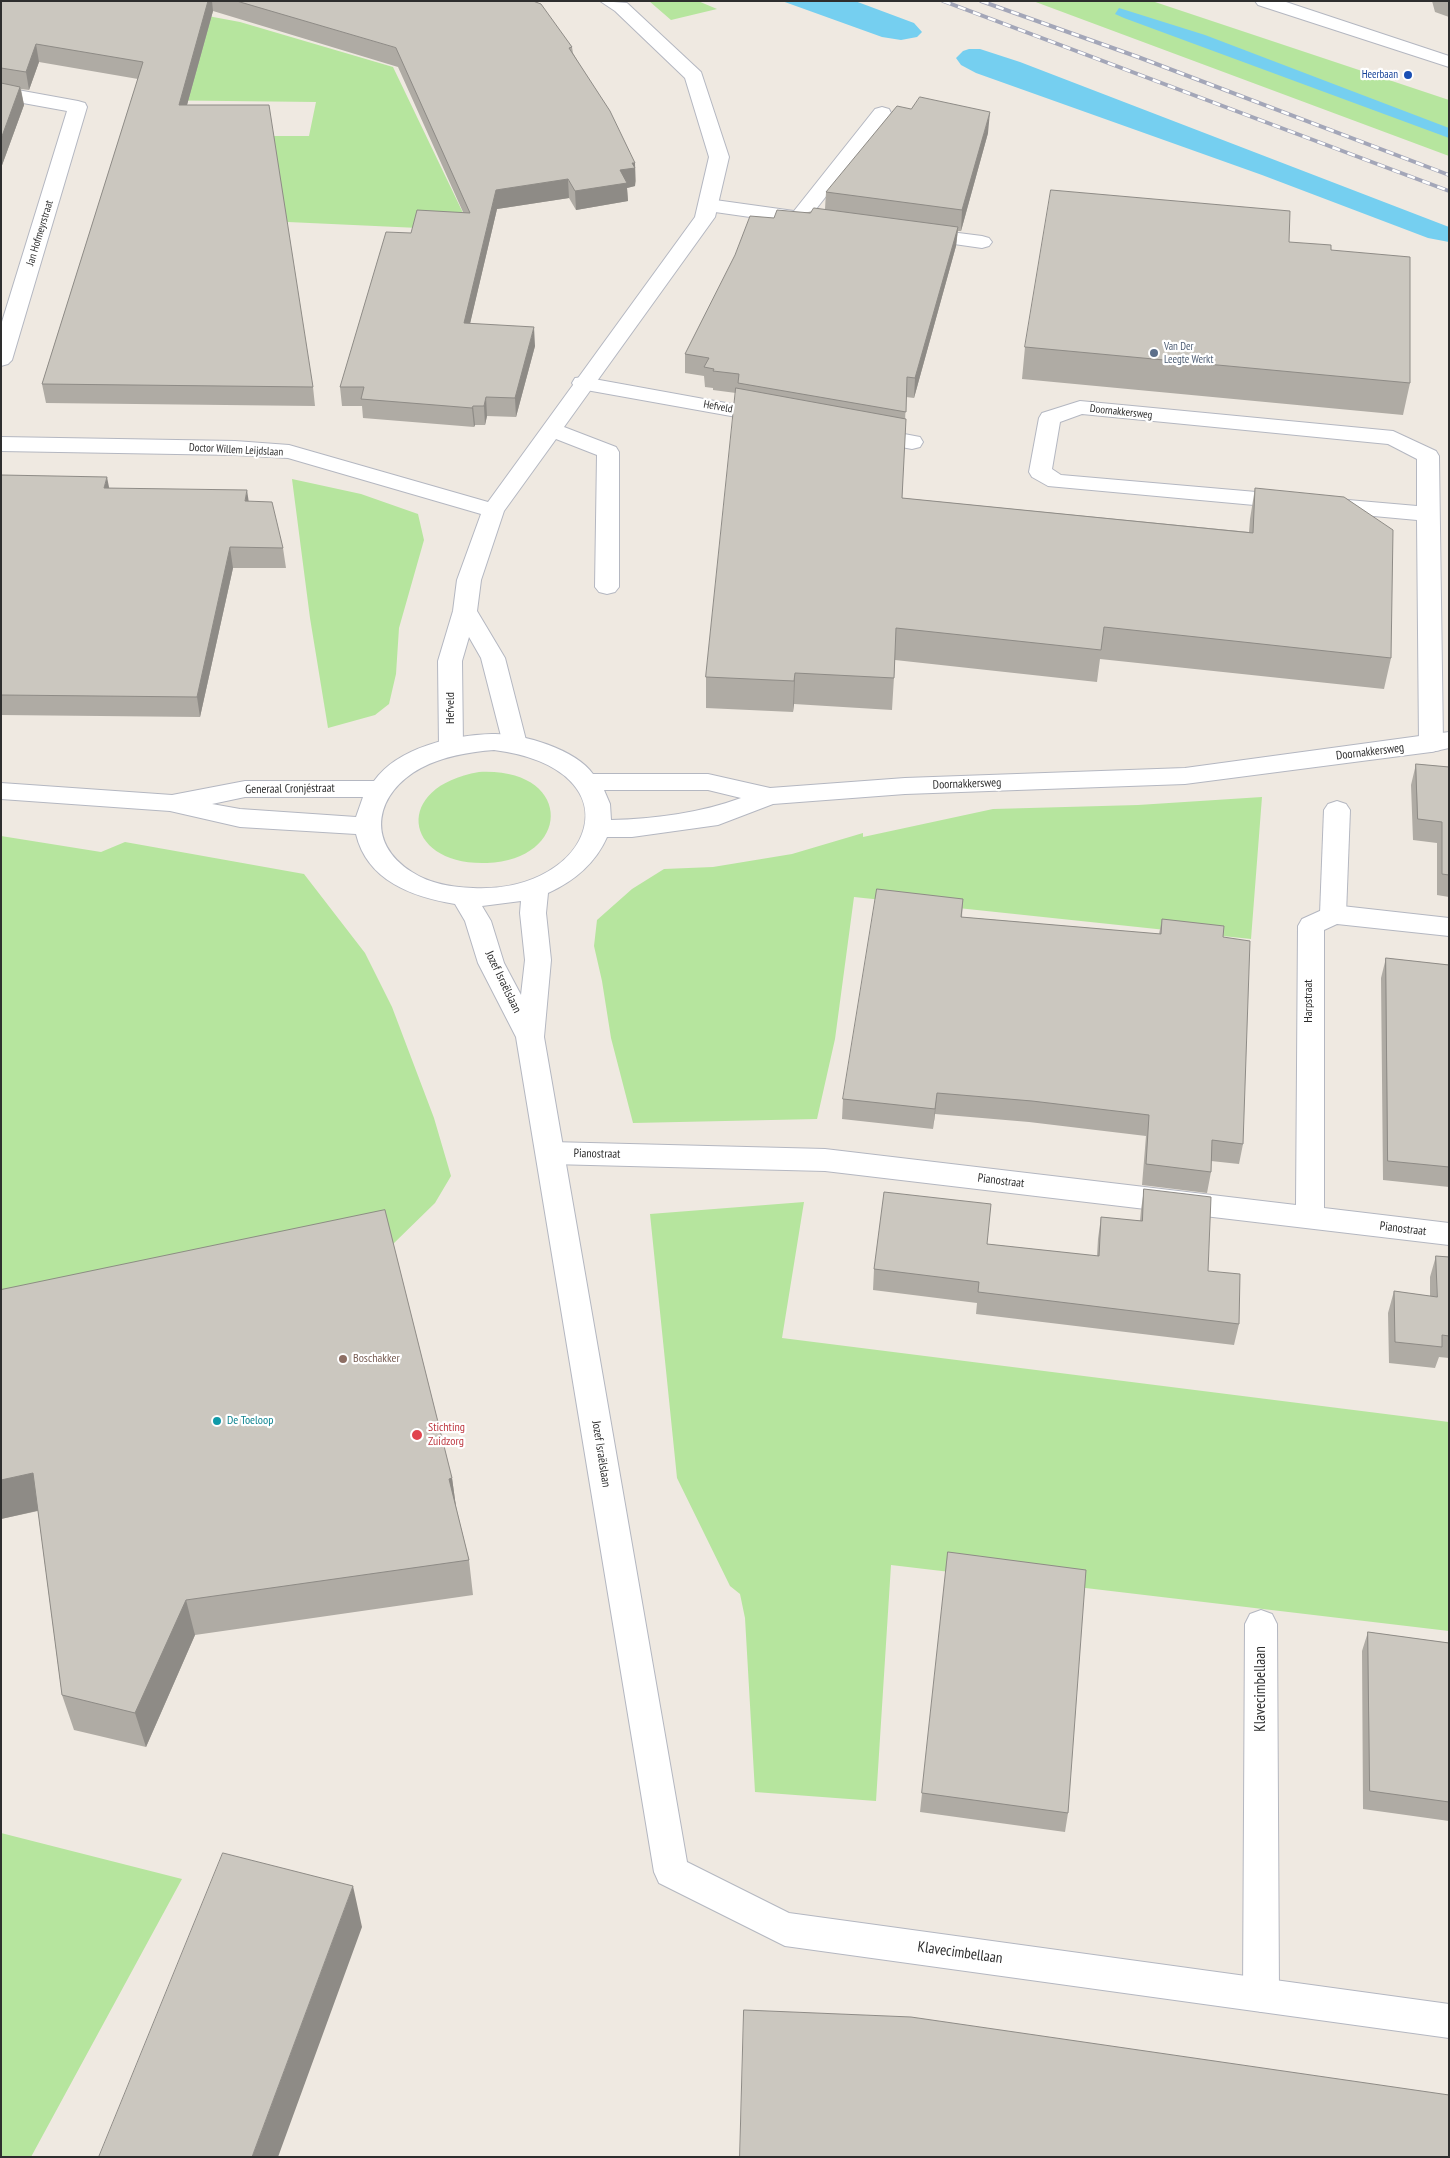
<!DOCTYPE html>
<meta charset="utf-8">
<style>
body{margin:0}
#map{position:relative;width:1450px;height:2158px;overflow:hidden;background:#efe9e1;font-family:"PT Sans Narrow",sans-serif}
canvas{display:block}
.frame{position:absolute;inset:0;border:2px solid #2e2e2e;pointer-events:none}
</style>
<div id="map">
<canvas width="1450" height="2158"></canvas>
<div class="frame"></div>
</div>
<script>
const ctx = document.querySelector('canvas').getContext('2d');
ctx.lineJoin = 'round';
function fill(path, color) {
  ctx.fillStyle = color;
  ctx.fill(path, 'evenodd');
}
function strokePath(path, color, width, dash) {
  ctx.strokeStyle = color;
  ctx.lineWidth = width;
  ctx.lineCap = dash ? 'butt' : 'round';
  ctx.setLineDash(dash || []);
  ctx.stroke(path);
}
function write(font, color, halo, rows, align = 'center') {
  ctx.font = font + ' "PT Sans Narrow",sans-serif';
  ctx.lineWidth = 4.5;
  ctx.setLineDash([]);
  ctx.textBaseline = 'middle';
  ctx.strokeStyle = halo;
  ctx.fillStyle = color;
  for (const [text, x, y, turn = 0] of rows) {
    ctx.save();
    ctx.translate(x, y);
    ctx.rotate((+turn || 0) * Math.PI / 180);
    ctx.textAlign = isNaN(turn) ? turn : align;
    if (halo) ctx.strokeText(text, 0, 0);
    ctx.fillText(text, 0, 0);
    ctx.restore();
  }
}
fill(new Path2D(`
 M 649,1 L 698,1 L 717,9 L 671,20 Z
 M 1033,1 L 1152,1 L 1449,100 L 1449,156 Z
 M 197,14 L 240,22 L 393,67 L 464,215 L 462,230 L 288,222 L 260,213 L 249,136 L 309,136 L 316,102 L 140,100 Z
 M 292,479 L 361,494 L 418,514 L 424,540 L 399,628 L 396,674 L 389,704 L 375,715 L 328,728 L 310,618 Z
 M 479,772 C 574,767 573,860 487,863 C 404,866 391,787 479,772 Z
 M 1262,797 L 1251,939 L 854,897 L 835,1039 L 817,1119 L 633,1123 L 611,1038 L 602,981 L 594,946 L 597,920 L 632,889 L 664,869 L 713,867 L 792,854 L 863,833 L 863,837 L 993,809 L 1138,805 Z
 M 1,836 L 101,852 L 125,842 L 304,874 L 365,953 L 392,1007 L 434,1118 L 451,1176 L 435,1203 L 391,1246 L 1,1324 Z
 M 804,1202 L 782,1338 L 1449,1422 L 1449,1631 L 891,1565 L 876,1801 L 755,1792 L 745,1618 L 740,1594 L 730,1586 L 677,1478 L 650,1214 Z
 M 1,1833 L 182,1879 L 31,2157 L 1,2157 Z`), '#b6e59e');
fill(new Path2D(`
 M 782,1 L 855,1 L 914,23 L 922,32 L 917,37 L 901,40 L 882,37 Z
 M 1119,8 L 1205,35 L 1449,128 L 1449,138 L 1124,18 L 1115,14 Z
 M 969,49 L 980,49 L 1020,62 L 1449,227 L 1449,242 L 1428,238 L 1262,175 L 976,73 L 961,65 L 956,58 L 963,51 Z`), '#75cff0');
const service = new Path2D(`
 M 1337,801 L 1346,804 L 1350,810 L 1346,914 L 1342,920 L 1333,923 L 1324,920 L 1320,914 L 1324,810 L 1328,804 Z`);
const pedestrian = new Path2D(`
 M 882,107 L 889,109 L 891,113 L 813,213 L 819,215 L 822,219 L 819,223 L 799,224 L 708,211 L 701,209 L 698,205 L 701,201 L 708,199 L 794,211 L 875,109 Z
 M 919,228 L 982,236 L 989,238 L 992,242 L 989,246 L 982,248 L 912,238 L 909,234 L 912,230 Z
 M 583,377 L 770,411 L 778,412 L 781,417 L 778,422 L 770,423 L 575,388 L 572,383 L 575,378 Z
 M 867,427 L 920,437 L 923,442 L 920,447 L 912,449 L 859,439 L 856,434 L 859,429 Z`);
const minor = new Path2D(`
 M 600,1 L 627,3 L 701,72 L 729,157 L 715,217 L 564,427 L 616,447 L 619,452 L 619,587 L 615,592 L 607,594 L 599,592 L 595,587 L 597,455 L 556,439 L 504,511 L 481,580 L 477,611 L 505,658 L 527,744 L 524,750 L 515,752 L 506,750 L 503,744 L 481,658 L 469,637 L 462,661 L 463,747 L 460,753 L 451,755 L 442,753 L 439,747 L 438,661 L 453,611 L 457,580 L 481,514 L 288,458 L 235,455 L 1,451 L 1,437 L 235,441 L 289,445 L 488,502 L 695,217 L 709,157 L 685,78 L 615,11 Z
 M 1,87 L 78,101 L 85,103 L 87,107 L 12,360 L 8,364 L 1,366 L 1,325 L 67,111 L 1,99 Z
 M 1080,401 L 1393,431 L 1436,451 L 1439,456 L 1443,744 L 1440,750 L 1431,752 L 1422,750 L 1419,744 L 1417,520 L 1048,486 L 1032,477 L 1029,472 L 1039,418 L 1042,413 ZM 1082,414 L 1388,444 L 1417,459 L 1417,506 L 1061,475 L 1052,469 L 1060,422 Z
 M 1333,905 L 1449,918 L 1449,936 L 1337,924 L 1324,930 L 1324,1208 L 1449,1223 L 1449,1245 L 825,1171 L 551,1164 L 541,1161 L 537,1153 L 541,1145 L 551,1142 L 825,1149 L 1296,1205 L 1298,926 L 1302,919 Z
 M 1261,1610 L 1272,1614 L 1277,1624 L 1279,1995 L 1274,2007 L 1261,2012 L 1248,2007 L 1243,1995 L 1245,1624 L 1250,1614 Z`);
const tertiary = new Path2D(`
 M 1255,1 L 1283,1 L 1449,56 L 1449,67 L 1258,5 Z
 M 1449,732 L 1449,748 L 1431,752 L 1185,784 L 905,794 L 773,804 L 718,825 L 632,837 L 607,837 C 595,864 574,881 548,893 L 546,913 L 551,960 L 544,1037 L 687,1862 L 789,1913 L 1449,2004 L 1449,2038 L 785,1946 L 659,1883 L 654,1872 L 516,1037 L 478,963 L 465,921 L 455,904 C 413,897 367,881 356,834 L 240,827 L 170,811 L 1,799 L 1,783 L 172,795 L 245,781 L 374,781 C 398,747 454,735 492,734 C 522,733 575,749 593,774 L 708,774 L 770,788 L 905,778 L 1185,768 ZM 494,750 C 641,769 594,894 473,888 C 452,887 430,884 412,872 C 364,842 376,792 421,768 C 444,756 469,752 494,750 ZM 604,790 L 708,790 L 741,798 C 700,813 654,819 611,820 L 610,804 ZM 245,797 L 363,797 L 356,817 L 240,809 L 212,804 ZM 521,901 L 520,913 L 525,960 L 521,995 L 504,963 L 491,921 L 482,906 Z`);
strokePath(service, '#b4b7c1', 2);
strokePath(pedestrian, '#b4b7c1', 2);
strokePath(minor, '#b4b7c1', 2);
strokePath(tertiary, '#b4b7c1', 2);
fill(service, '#fff');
fill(pedestrian, '#fff');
fill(minor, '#fff');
fill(tertiary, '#fff');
const rail = new Path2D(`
 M 943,1 L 1449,191
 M 981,1 L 1138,57 L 1449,175`);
strokePath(rail, '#a3a6b8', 4);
strokePath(rail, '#fff', 2.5, [8]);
fill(new Path2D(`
 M 1,1 L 533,1 L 572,47 L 573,53 L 635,163 L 636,181 L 635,186 L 627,188 L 628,201 L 576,210 L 569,198 L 497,209 L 470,323 L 535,346 L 516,417 L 487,416 L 485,425 L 475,425 L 474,427 L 363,418 L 362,406 L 342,406 L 340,387 L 411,233 L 463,212 L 398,67 L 213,11 L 187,105 L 313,387 L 315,406 L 46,403 L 42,384 L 138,79 L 39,62 L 29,90 L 21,89 L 24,105 L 1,168 Z
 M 1432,1 L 1449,1 L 1449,17 L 1435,12 Z
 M 988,133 L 961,231 L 958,231 L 956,246 L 914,398 L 906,397 L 902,498 L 1249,532 L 1250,519 L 1255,488 L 1391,658 L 1384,689 L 1100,659 L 1097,682 L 895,660 L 892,710 L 794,704 L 793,712 L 706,708 L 706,677 L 736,393 L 713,390 L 713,388 L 705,387 L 704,376 L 685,373 L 685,354 L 774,218 L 825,209 L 826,192 Z
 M 1289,242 L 1331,250 L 1410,383 L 1403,415 L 1022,379 L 1025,347 Z
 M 1,475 L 110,488 L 249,501 L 283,548 L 286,568 L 233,568 L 200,717 L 1,715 Z
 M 1416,764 L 1449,767 L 1449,897 L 1437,895 L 1437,843 L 1413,840 L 1411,785 Z
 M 963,899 L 962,917 L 1159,934 L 1162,919 L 1223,937 L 1243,1144 L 1239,1164 L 1211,1161 L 1211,1172 L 1207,1193 L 1142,1185 L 1146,1136 L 1029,1122 L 935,1114 L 933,1129 L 842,1119 L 843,1099 Z
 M 1386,958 L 1449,965 L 1449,1187 L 1383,1180 L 1381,978 Z
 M 1144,1189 L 1208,1271 L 1239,1324 L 1234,1345 L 976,1314 L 977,1303 L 873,1290 L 874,1269 L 987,1244 L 1097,1256 L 1098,1239 L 1101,1217 L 1140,1221 L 1141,1210 Z
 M 1436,1256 L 1449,1257 L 1449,1358 L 1439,1357 L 1435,1368 L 1389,1363 L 1388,1313 L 1394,1291 L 1430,1296 L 1430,1277 Z
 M 1,1290 L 452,1478 L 456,1507 L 469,1560 L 473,1595 L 195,1635 L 146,1747 L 74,1730 L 62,1695 L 38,1511 L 1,1519 Z
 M 948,1552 L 1068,1813 L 1065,1832 L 920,1812 Z
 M 1368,1632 L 1449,1643 L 1449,1821 L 1363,1809 L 1362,1651 Z`), '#afaba4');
fill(new Path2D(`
 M 208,1 L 212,1 L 213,11 L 182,123 L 179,105 Z
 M 36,44 L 39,62 L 29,90 L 26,72 Z
 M 20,87 L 24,105 L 1,168 L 1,139 Z
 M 990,112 L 988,133 L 961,231 L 962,210 Z
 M 632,163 L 635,163 L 635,186 L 627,188 L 628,201 L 576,210 L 575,191 L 620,170 Z
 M 568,179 L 569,198 L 497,209 L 466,341 L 464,323 L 496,190 Z
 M 958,227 L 956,246 L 914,398 L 915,378 Z
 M 534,327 L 535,346 L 516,417 L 515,398 Z
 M 486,397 L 487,416 L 485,425 L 484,406 Z
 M 473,406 L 475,425 L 474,427 L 472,408 Z
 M 107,477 L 111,497 L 104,488 Z
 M 247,490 L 250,510 L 245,501 Z
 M 230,547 L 233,568 L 200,717 L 197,697 Z
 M 795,673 L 794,704 L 793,712 L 794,681 Z
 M 937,1093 L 935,1114 L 933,1129 L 935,1109 Z
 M 33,1473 L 45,1509 L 1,1519 L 1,1480 Z
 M 452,1478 L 457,1514 L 449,1479 Z
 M 186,1600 L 195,1635 L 146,1747 L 135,1713 Z
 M 353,1886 L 362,1927 L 278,2157 L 252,2157 Z`), '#8e8b86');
const building = new Path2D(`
 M 1,1 L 208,1 L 179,105 L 269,105 L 313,387 L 42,384 L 143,62 L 36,44 L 26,72 L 1,68 Z
 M 237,1 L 533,1 L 541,4 L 572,47 L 569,48 L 610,111 L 635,163 L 632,163 L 635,168 L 620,170 L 627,183 L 575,191 L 568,179 L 496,190 L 464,323 L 534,327 L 515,398 L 486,397 L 484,406 L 473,406 L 472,408 L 361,399 L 364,387 L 340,387 L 386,232 L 411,233 L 417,210 L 470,213 L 396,48 Z
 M 1,83 L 20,87 L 1,139 Z
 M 920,97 L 990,112 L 962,210 L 826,192 L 897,106 L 911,109 Z
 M 1051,190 L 1290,211 L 1289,242 L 1331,245 L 1331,250 L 1410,257 L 1410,383 L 1025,347 Z
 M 814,208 L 958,227 L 915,378 L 907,377 L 906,412 L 738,383 L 739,374 L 713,371 L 714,369 L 704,367 L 709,358 L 685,354 L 735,255 L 750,216 L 774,218 L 777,210 L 810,213 Z
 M 736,388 L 906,419 L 902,498 L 1253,533 L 1255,488 L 1344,497 L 1393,530 L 1391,658 L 1104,627 L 1101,650 L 896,628 L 894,678 L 795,673 L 794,681 L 706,677 Z
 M 1,475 L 107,477 L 104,488 L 247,490 L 245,501 L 272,502 L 283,548 L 230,547 L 197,697 L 1,695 Z
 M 1416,764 L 1449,767 L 1449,875 L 1442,874 L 1442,822 L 1418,819 Z
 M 877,889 L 963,899 L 961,917 L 1161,934 L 1162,919 L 1224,926 L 1223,937 L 1250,941 L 1243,1144 L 1212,1140 L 1211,1172 L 1146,1164 L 1149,1115 L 1032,1101 L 937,1093 L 935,1109 L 843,1099 Z
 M 1386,958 L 1449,965 L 1449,1167 L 1388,1161 Z
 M 1144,1189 L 1211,1197 L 1208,1271 L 1240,1274 L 1239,1324 L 978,1292 L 979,1282 L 874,1269 L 884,1192 L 991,1204 L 987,1244 L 1099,1256 L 1101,1217 L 1142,1221 Z
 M 385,1210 L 452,1478 L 449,1479 L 469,1560 L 186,1600 L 135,1713 L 62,1695 L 33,1473 L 1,1480 L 1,1290 Z
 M 1436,1256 L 1449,1257 L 1449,1336 L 1442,1335 L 1442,1347 L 1395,1342 L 1394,1291 L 1437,1297 Z
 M 948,1552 L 1086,1570 L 1068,1813 L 922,1793 Z
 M 1368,1632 L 1449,1643 L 1449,1802 L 1370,1791 Z
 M 223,1853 L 353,1886 L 252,2157 L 99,2157 Z
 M 744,2010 L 911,2017 L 1449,2095 L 1449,2157 L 740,2157 Z`);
fill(building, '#cbc7bf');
strokePath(building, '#8e8b86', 1);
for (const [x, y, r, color] of [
 [1408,75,5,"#1a4fb4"],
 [1154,353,5,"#5c6f8a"],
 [343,1359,5,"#8d6e63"],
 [217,1421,5,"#0f9aa8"],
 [417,1435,6,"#e0444e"]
]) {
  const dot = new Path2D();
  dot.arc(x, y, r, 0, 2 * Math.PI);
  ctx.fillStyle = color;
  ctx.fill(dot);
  strokePath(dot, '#fff', 2);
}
write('11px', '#164399', '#fff', [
 ["Heerbaan",1398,75]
], 'right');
write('11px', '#2e2e2e', '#fff', [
 ["Jan Hofmeyrstraat",40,233,-73],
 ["Hefveld",718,407,10],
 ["Doornakkersweg",1121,412,6],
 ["Doctor Willem Leijdslaan",236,450,3]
]);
write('11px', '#4e5e75', '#fff', [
 ["Van Der",1164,347],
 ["Leegte Werkt",1164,360]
], 'left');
write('12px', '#2e2e2e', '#fff', [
 ["Hefveld",451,708,-90],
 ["Doornakkersweg",1370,752,-7],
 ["Doornakkersweg",967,784,-2],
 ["Generaal Cronjéstraat",290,789,-1],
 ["Jozef Israëlslaan",503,982,64],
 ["Harpstraat",1309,1001,-90],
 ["Pianostraat",597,1154,1],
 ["Pianostraat",1001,1181,7],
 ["Pianostraat",1403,1229,7],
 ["Jozef Israëlslaan",601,1454,81]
]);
write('12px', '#785e54', '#fff', [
 ["Boschakker",353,1359]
], 'left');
write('12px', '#0d838f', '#fff', [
 ["De Toeloop",227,1421]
], 'left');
write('12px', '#be3a42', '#fff', [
 ["Stichting",428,1428],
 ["Zuidzorg",428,1442]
], 'left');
write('15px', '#2e2e2e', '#fff', [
 ["Klavecimbellaan",1261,1689,-90],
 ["Klavecimbellaan",960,1953,8]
]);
</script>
